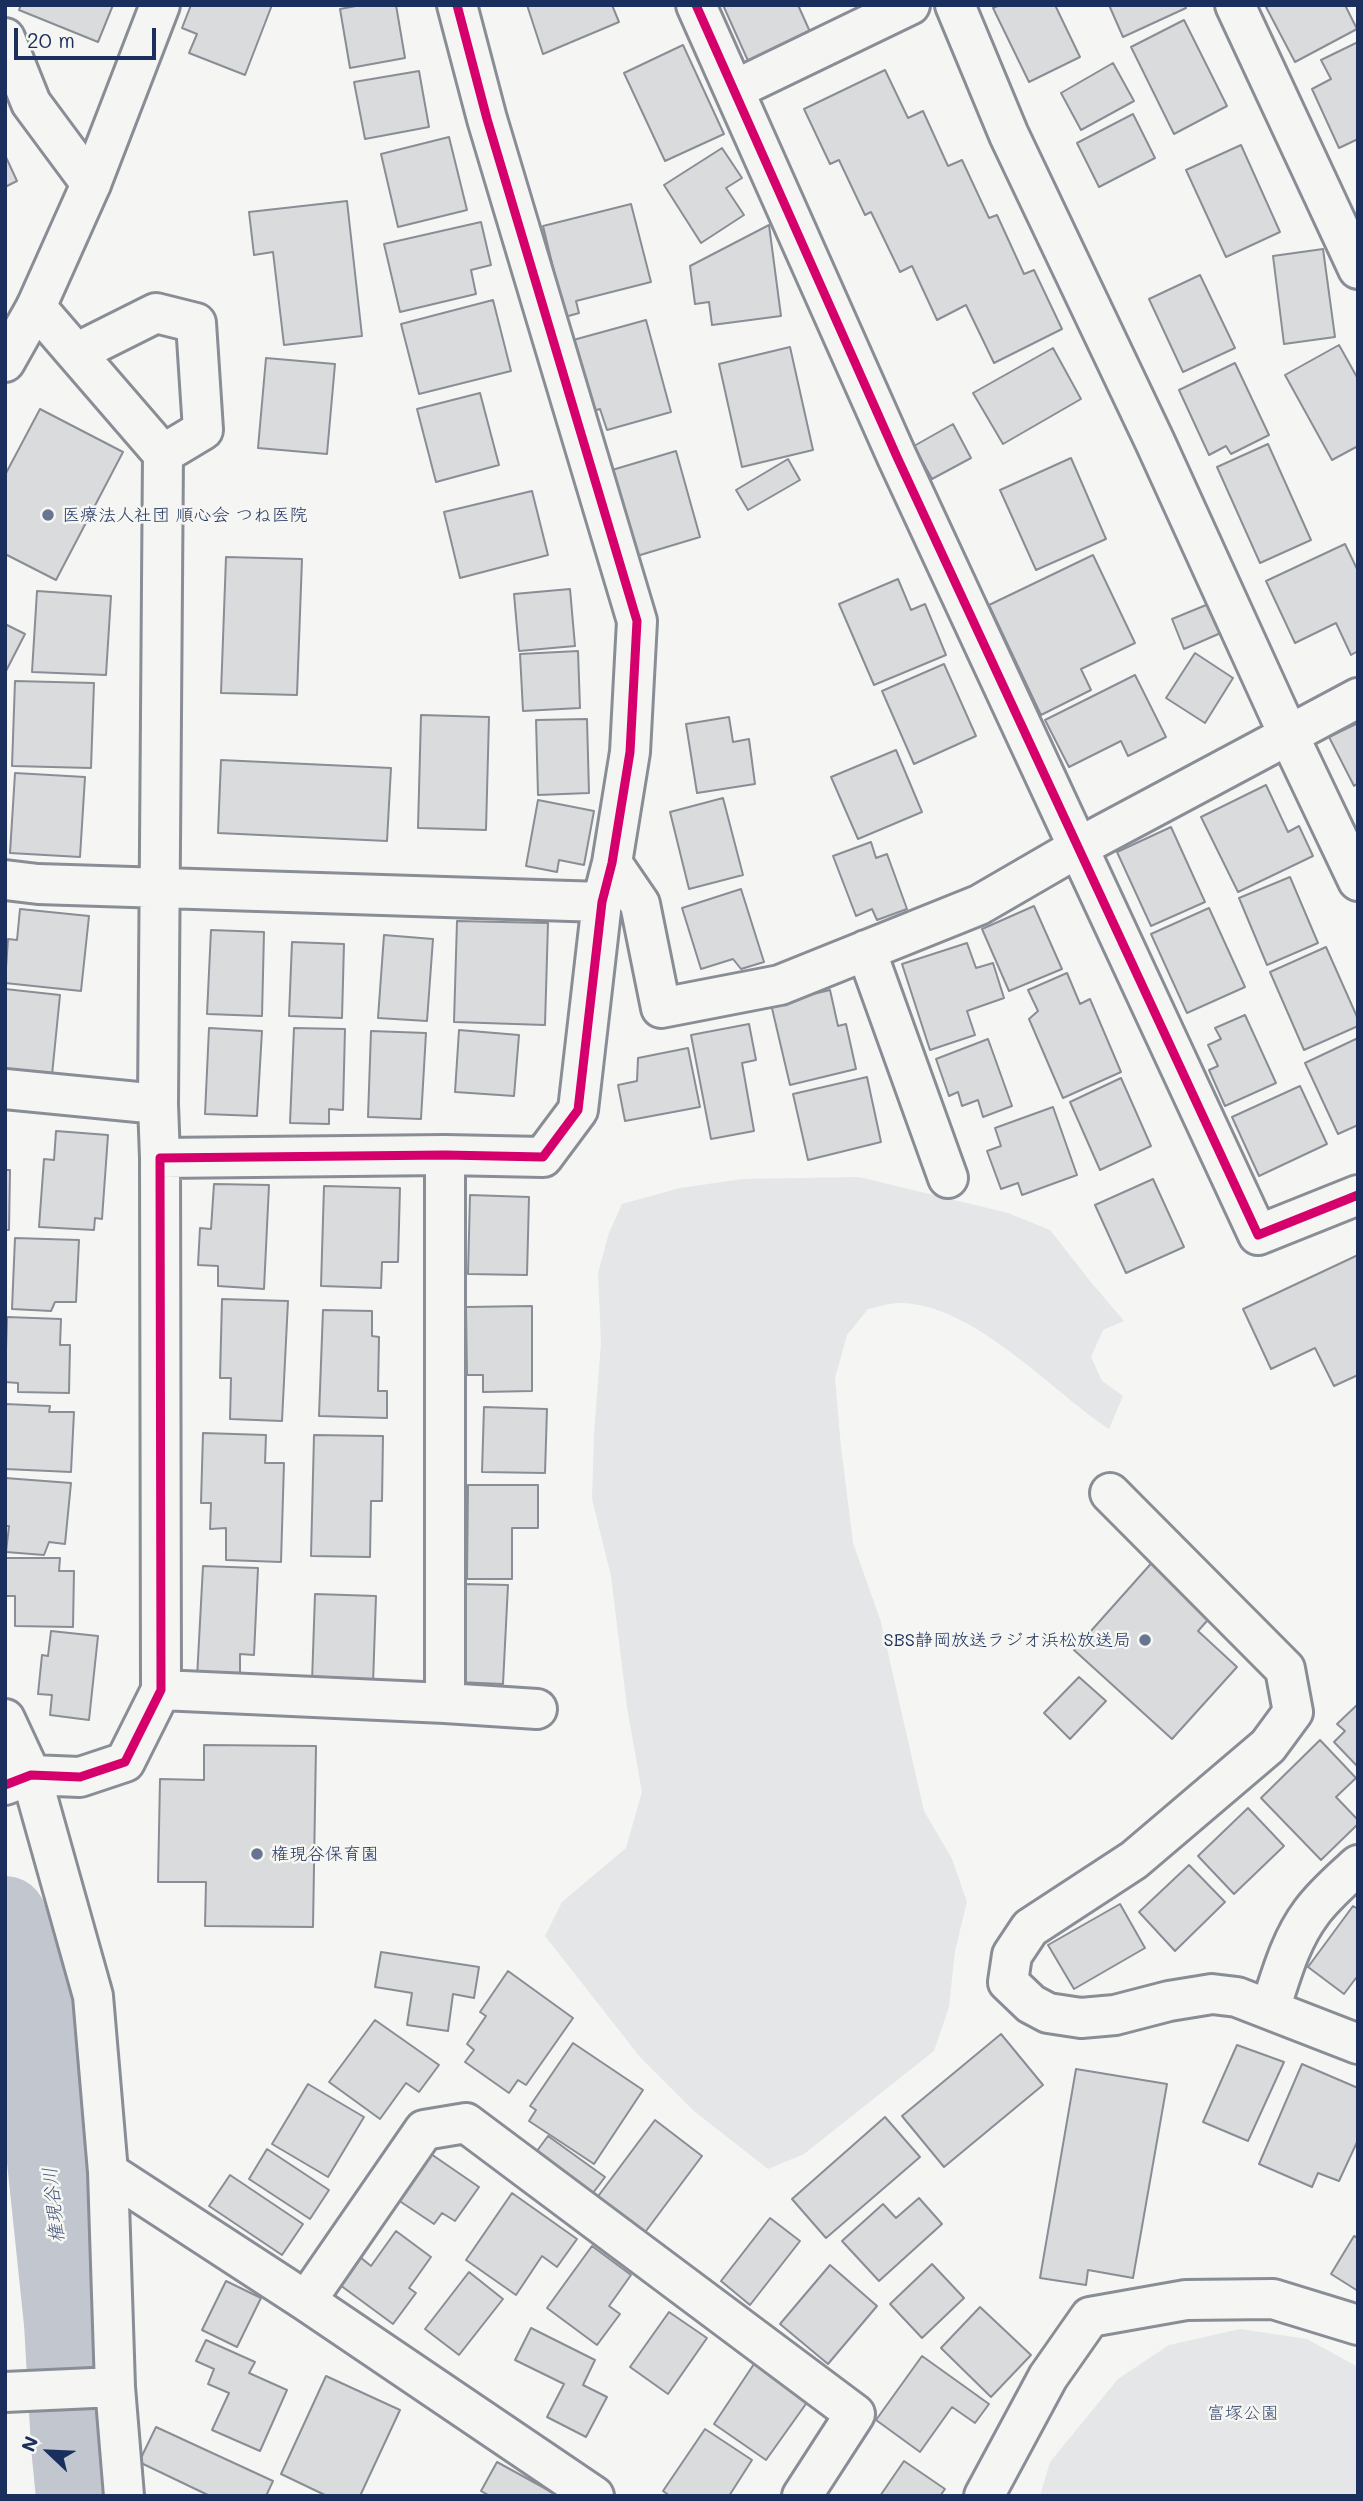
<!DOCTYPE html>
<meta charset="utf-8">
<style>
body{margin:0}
#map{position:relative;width:1363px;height:2501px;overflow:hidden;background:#f5f5f3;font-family:Mali,sans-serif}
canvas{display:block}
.frame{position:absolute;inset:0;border:7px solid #1b2f5e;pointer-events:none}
.north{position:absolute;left:14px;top:2417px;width:70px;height:70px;-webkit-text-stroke:5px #f6f6f2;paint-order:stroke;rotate:293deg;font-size:19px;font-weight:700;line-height:28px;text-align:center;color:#1b2f5e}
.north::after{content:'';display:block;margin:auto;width:24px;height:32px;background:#1b2f5e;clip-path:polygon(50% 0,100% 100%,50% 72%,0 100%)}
.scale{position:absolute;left:14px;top:28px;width:142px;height:32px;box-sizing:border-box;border:4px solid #1b2f5e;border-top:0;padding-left:9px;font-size:21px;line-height:24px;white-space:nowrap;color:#1b2f5e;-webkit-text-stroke:5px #f6f6f2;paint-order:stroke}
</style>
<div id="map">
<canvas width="1363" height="2501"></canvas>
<div class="frame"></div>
<div class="north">N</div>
<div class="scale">20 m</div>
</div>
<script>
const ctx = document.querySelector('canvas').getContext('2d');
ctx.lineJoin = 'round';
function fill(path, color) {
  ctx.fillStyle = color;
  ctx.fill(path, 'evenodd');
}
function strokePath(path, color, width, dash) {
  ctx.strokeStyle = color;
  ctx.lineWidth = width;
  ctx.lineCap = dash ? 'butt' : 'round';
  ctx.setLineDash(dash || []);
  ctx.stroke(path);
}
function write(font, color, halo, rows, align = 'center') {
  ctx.font = font + ' Mali,"Klee One",sans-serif';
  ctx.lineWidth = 5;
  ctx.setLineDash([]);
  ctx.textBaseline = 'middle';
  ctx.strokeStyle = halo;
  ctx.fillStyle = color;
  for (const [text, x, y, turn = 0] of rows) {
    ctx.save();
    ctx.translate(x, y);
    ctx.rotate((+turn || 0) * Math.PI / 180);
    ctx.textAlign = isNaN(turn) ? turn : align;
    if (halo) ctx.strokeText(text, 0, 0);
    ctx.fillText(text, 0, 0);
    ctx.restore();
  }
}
fill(new Path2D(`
 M 859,1177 L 1008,1213 L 1050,1230 L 1090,1281 L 1124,1321 L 1103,1330 L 1091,1357 L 1102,1381 L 1123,1396 L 1109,1429 C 1050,1390 973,1303 899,1303 C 889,1303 878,1307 868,1309 L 847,1335 L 835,1378 L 841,1447 L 853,1543 L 881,1622 L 924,1811 L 952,1859 L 967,1902 L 955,1951 L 949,2007 L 934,2051 L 804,2154 L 768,2169 L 694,2111 L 640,2057 L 545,1936 L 562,1902 L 626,1848 L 642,1792 L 627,1707 L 611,1576 L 592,1499 L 594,1434 L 601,1343 L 598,1273 L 609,1233 L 622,1204 L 680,1188 L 743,1179 Z
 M 1240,2329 L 1307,2339 L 1358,2367 L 1358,2496 L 1040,2496 L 1050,2462 L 1118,2379 L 1169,2345 Z`), '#e4e6e7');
strokePath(new Path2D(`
 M 5,1918 L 33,2008 L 66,2323 L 73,2446 L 78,2496`), '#c1c6cf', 84);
const building = new Path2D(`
 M 21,5 L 113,5 L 98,42 L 19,10 Z
 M 191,5 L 272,5 L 245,75 L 189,53 L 197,34 L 182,28 Z
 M 361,5 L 396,5 L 405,58 L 350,68 L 340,9 Z
 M 527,5 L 612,5 L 619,22 L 543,54 Z
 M 723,5 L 798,5 L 811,34 L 749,63 Z
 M 1000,5 L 1055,5 L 1080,57 L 1029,82 L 993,8 Z
 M 1109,5 L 1185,5 L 1186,8 L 1123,37 Z
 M 1270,5 L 1345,5 L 1357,29 L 1295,62 L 1266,7 Z
 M 1184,20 L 1227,106 L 1174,134 L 1131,47 Z
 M 1358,42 L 1358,139 L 1339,148 L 1312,89 L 1331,79 L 1321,60 Z
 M 683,45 L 724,134 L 665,161 L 624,73 Z
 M 1113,63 L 1134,101 L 1081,130 L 1061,93 Z
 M 885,70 L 908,118 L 923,111 L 948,166 L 962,160 L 989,218 L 997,215 L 1024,274 L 1034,270 L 1062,329 L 994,363 L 966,305 L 937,320 L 912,266 L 900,272 L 871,212 L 865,215 L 839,160 L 830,164 L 804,109 Z
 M 419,71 L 429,127 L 365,139 L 354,82 Z
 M 1133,114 L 1155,158 L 1099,187 L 1077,143 Z
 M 449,137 L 467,210 L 398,227 L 381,154 Z
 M 1241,145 L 1280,232 L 1226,257 L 1186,170 Z
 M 722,148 L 742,178 L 726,188 L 744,215 L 701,243 L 664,185 Z
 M 5,155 L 17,181 L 5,187 Z
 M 347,201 L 362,336 L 284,345 L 273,252 L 254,255 L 249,212 Z
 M 631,204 L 651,282 L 576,301 L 579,313 L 565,317 L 543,226 Z
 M 481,222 L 491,265 L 471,270 L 476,294 L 400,312 L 384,244 Z
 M 769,225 L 781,316 L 712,325 L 709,302 L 695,304 L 690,266 Z
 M 1323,249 L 1335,337 L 1284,344 L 1273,256 Z
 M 1200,275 L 1235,348 L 1183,372 L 1149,299 Z
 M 493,300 L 511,371 L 419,394 L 401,324 Z
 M 646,320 L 671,412 L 607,430 L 600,409 L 586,413 L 566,342 Z
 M 1339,345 L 1358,379 L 1358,446 L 1332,460 L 1285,375 Z
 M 790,347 L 813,450 L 742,467 L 719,364 Z
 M 1053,348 L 1081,399 L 1003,444 L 973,393 Z
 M 266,358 L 335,364 L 327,454 L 258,448 Z
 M 1235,363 L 1269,435 L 1231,454 L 1226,446 L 1209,455 L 1179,390 Z
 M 480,393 L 499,465 L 436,482 L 417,409 Z
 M 40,409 L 123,452 L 56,580 L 5,554 L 5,475 Z
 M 953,424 L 971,458 L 932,479 L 914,446 Z
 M 1268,444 L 1311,540 L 1260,563 L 1217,467 Z
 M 676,451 L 700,537 L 637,556 L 612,470 Z
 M 1071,458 L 1106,539 L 1036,570 L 1000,490 Z
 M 788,459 L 800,480 L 748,510 L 736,490 Z
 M 532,491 L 548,555 L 460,578 L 444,512 Z
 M 1345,544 L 1358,571 L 1358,651 L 1351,655 L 1336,623 L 1295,643 L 1266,581 Z
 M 1093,555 L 1135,643 L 1081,669 L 1091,690 L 1041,715 L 989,605 Z
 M 226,557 L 302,559 L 297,695 L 221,693 Z
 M 898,579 L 911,610 L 925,604 L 946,655 L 874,685 L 839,604 Z
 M 570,589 L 575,646 L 519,651 L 514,594 Z
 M 37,591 L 111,596 L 106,675 L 32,672 Z
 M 1211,603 L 1223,632 L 1184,649 L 1172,619 Z
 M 5,624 L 25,634 L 6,671 L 5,671 Z
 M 578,651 L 580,708 L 523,711 L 520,654 Z
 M 1195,653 L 1233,678 L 1205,723 L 1166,698 Z
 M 944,664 L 976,736 L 914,764 L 882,691 Z
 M 1135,675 L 1166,737 L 1128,756 L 1121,741 L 1069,767 L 1045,720 Z
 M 15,681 L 94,683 L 91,768 L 12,766 Z
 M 421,715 L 489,717 L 486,830 L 418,828 Z
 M 729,717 L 733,742 L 749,739 L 755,784 L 697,793 L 686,724 Z
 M 587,719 L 589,793 L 538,795 L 536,720 Z
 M 1358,723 L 1358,783 L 1354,786 L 1329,737 Z
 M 896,750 L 922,812 L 858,839 L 831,777 Z
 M 221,760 L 391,768 L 387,841 L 218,833 Z
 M 15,773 L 85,777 L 80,857 L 10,853 Z
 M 1266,785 L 1288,832 L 1299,826 L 1313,856 L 1238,892 L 1201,817 Z
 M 723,798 L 743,875 L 689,889 L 670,812 Z
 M 538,800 L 594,811 L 584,865 L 559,860 L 557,872 L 526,866 Z
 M 1171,827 L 1205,902 L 1151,926 L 1117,852 Z
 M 871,842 L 876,858 L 887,854 L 907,909 L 877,920 L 872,909 L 856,916 L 833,856 Z
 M 1290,877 L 1318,943 L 1267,965 L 1239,898 Z
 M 741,889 L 764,962 L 741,969 L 733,959 L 701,969 L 682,908 Z
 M 1034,906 L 1062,969 L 1009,991 L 982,929 Z
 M 1209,908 L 1245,987 L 1187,1013 L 1151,934 Z
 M 20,909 L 89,916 L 81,991 L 5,983 L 8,939 L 17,940 Z
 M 457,921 L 548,923 L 545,1025 L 454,1022 Z
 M 211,930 L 264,932 L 262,1016 L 207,1014 Z
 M 384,935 L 433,939 L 427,1021 L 378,1018 Z
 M 292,942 L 344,944 L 342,1018 L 289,1016 Z
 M 967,943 L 976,968 L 993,963 L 1004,998 L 967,1011 L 975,1035 L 930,1050 L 902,964 Z
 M 1326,947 L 1358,1019 L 1358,1026 L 1304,1050 L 1270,972 Z
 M 1067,973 L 1080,1004 L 1090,999 L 1121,1072 L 1063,1098 L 1029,1019 L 1038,1011 L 1028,990 Z
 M 5,989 L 60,995 L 52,1075 L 5,1070 Z
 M 830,990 L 838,1026 L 846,1024 L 856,1069 L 790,1085 L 771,1004 Z
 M 1245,1015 L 1276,1083 L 1225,1106 L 1209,1070 L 1218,1066 L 1208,1045 L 1221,1039 L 1215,1028 Z
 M 749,1024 L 756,1060 L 742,1063 L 754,1131 L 711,1139 L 691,1035 Z
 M 209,1028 L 262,1031 L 257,1116 L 205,1114 Z
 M 294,1028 L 345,1029 L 343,1110 L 329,1109 L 329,1124 L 290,1123 Z
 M 459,1030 L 519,1035 L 514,1096 L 455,1092 Z
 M 371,1031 L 426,1033 L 421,1119 L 368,1117 Z
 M 1358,1038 L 1358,1125 L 1338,1134 L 1305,1063 Z
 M 988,1039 L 1012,1106 L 983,1117 L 978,1100 L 962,1106 L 958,1092 L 949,1096 L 936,1059 Z
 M 688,1048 L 700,1107 L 625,1121 L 618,1085 L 637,1081 L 638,1058 Z
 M 867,1077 L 881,1142 L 808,1160 L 793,1094 Z
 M 1121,1078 L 1151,1146 L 1100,1170 L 1070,1102 Z
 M 1300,1086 L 1327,1144 L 1259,1176 L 1232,1117 Z
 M 1053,1107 L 1077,1175 L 1022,1195 L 1018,1183 L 1001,1189 L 987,1151 L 1001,1146 L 995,1128 Z
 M 56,1131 L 108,1135 L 102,1219 L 95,1218 L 94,1230 L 39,1227 L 44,1159 L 54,1160 Z
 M 5,1170 L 10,1170 L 9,1230 L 5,1230 Z
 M 1153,1179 L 1184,1247 L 1126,1273 L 1095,1205 Z
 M 214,1184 L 269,1185 L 264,1289 L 218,1286 L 218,1266 L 198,1265 L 200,1228 L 211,1229 Z
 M 324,1186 L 400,1188 L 398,1262 L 382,1262 L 381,1288 L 321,1286 Z
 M 470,1195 L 529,1197 L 527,1275 L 468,1274 Z
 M 15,1238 L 79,1240 L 76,1302 L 55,1302 L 51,1311 L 12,1309 Z
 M 1358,1255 L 1358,1375 L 1334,1386 L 1315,1348 L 1271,1369 L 1243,1309 Z
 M 222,1299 L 288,1301 L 282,1421 L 230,1419 L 231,1378 L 220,1378 Z
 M 532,1306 L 532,1391 L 483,1392 L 483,1375 L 467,1375 L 466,1307 Z
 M 323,1310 L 372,1311 L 372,1336 L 379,1337 L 378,1391 L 387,1391 L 387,1418 L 319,1416 Z
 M 7,1317 L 61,1319 L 60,1345 L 70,1345 L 69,1393 L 18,1392 L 18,1383 L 5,1382 Z
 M 5,1404 L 50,1406 L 49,1412 L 74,1412 L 71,1472 L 5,1469 Z
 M 484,1407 L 547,1409 L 545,1473 L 482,1472 Z
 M 203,1433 L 266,1435 L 265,1463 L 284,1463 L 281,1562 L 226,1560 L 226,1528 L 210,1529 L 211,1503 L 201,1503 Z
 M 314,1435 L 383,1436 L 382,1501 L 371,1501 L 370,1557 L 311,1556 Z
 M 5,1478 L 71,1483 L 65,1544 L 49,1542 L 44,1555 L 6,1552 L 9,1526 L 5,1526 Z
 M 468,1485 L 538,1485 L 538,1528 L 512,1528 L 512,1579 L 467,1579 Z
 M 5,1558 L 60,1558 L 59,1571 L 74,1571 L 73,1627 L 15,1626 L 15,1596 L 5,1596 Z
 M 1156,1558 L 1215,1612 L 1198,1631 L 1237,1667 L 1172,1739 L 1074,1650 Z
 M 203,1566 L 258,1568 L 254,1655 L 240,1654 L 240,1680 L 197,1678 Z
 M 463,1584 L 508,1585 L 503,1684 L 457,1682 Z
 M 315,1594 L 376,1596 L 373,1684 L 312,1682 Z
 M 51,1631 L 98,1636 L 89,1720 L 50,1715 L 52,1695 L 38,1694 L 42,1655 L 48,1656 Z
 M 1079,1677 L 1106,1701 L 1070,1739 L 1044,1713 Z
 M 1358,1704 L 1358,1767 L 1334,1742 L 1345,1731 L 1337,1724 Z
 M 1320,1740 L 1356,1778 L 1336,1797 L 1358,1820 L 1358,1824 L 1321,1860 L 1261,1798 Z
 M 204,1745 L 316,1746 L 313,1927 L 205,1926 L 206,1882 L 158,1882 L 160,1779 L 204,1780 Z
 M 1248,1808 L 1284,1846 L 1234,1894 L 1198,1856 Z
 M 1189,1865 L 1225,1902 L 1175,1951 L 1139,1912 Z
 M 1120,1904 L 1145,1948 L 1074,1989 L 1048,1945 Z
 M 1353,1906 L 1358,1909 L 1358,1980 L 1356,1978 L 1344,1994 L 1308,1967 Z
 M 381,1952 L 479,1967 L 474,1998 L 453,1994 L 448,2031 L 407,2025 L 412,1993 L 375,1987 Z
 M 508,1971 L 573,2018 L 526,2085 L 518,2080 L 509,2093 L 465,2062 L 474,2050 L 467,2044 L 486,2016 L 480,2012 Z
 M 375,2020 L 439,2065 L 419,2092 L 406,2083 L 380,2119 L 329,2082 Z
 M 1001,2034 L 1043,2085 L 944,2167 L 902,2116 Z
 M 573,2043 L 643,2090 L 594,2164 L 529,2121 L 536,2110 L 530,2106 Z
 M 1237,2045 L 1284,2062 L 1248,2141 L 1203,2122 Z
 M 1302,2064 L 1358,2088 L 1358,2140 L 1339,2181 L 1318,2173 L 1312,2187 L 1259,2164 Z
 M 1076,2069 L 1167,2084 L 1133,2278 L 1088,2270 L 1086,2285 L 1040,2278 Z
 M 308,2084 L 364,2117 L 328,2177 L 272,2144 Z
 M 885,2117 L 920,2157 L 826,2238 L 792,2199 Z
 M 655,2120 L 702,2156 L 643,2235 L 596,2199 Z
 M 548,2136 L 605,2177 L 590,2197 L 534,2155 Z
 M 267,2149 L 329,2190 L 310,2219 L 249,2179 Z
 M 431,2154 L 479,2187 L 455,2221 L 442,2213 L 434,2224 L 398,2200 Z
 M 230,2175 L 303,2224 L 282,2255 L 209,2206 Z
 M 512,2193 L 577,2239 L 557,2267 L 542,2256 L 516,2295 L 466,2260 Z
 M 919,2198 L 942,2224 L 879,2281 L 842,2241 L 883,2204 L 896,2218 Z
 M 770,2218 L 800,2241 L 750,2305 L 721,2281 Z
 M 396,2231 L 431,2257 L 409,2288 L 416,2293 L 393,2324 L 340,2285 L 360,2257 L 371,2266 Z
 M 1354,2236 L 1358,2238 L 1358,2291 L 1331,2274 Z
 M 592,2246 L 631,2275 L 609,2306 L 620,2314 L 597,2345 L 547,2308 Z
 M 932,2264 L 964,2298 L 922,2338 L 890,2304 Z
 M 830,2265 L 877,2306 L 828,2364 L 780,2324 Z
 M 469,2272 L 503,2299 L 459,2355 L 425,2329 Z
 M 226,2281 L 261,2298 L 237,2347 L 202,2330 Z
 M 980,2307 L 1031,2355 L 991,2397 L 941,2348 Z
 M 669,2312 L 707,2338 L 668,2394 L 630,2367 Z
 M 531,2328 L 595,2360 L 583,2385 L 607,2397 L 586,2437 L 547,2417 L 564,2384 L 515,2360 Z
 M 206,2340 L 255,2362 L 249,2373 L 287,2390 L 260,2451 L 212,2430 L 229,2393 L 208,2384 L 214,2369 L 196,2361 Z
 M 922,2356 L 989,2404 L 975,2423 L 952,2407 L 920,2452 L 876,2420 Z
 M 754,2364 L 808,2401 L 766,2460 L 714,2424 Z
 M 326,2376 L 400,2410 L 360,2496 L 327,2496 L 281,2474 Z
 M 156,2427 L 273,2481 L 266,2496 L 210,2496 L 139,2462 Z
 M 705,2429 L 752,2460 L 729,2496 L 670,2496 L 663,2491 Z
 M 904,2461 L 945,2489 L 940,2496 L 880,2496 Z
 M 497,2462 L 559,2496 L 490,2496 L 481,2491 Z`);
fill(building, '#dadbdc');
strokePath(building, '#898d95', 2);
const street = new Path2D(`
 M 696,5 L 897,457 L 1258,1235 L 1358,1195
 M 955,5 L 1009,135 L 1155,442 L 1289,736 L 1358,881
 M 1235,5 L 1358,269
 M 5,38 L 31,103 L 91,184
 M 734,90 L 910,5
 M 36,307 L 163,454 L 158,1104 L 160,1158
 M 76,353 L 156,313 L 196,323 L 203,430 L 163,454
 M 612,863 L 640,904 L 661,1008 L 780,985 L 979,905 L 1079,847 L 1358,698
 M 5,880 L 38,884 L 602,902
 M 866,950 L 948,1178
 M 5,1089 L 158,1104
 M 1110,1493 L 1285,1669 L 1293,1712 L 1268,1746 L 1134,1860 L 1030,1928 L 1012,1955 L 1008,1982 L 1031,2004 L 1048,2013 L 1081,2018 L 1115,2015 L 1169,2001 L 1212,1994 L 1237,1997 L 1358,2044
 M 161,1690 L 445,1703 L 445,1155
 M 445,1703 L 537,1709
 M 5,1719 L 31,1775 L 93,1996 L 108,2172 L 115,2387 L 124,2496
 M 5,1785 L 31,1775 L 80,1777 L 125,1762 L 161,1690 L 160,1158 L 445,1155 L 543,1157 L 578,1110 L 602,902 L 612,863 L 630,752 L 637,621 L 487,119 L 457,5
 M 1270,2009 C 1281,1976 1290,1941 1311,1913 C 1324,1895 1342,1880 1358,1865
 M 108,2172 L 306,2301 L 594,2496
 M 306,2301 L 424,2130 L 466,2123 L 855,2414 L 802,2496
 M 5,2392 L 115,2387
 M 984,2496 L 1048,2377 L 1090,2317 L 1186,2300 L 1273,2299 L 1358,2325`);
const secondary = new Path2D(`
 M 5,362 L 36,307 L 91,184 L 160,5`);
strokePath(street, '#898d95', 44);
strokePath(secondary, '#898d95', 44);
strokePath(street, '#f5f5f3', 38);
strokePath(secondary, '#f5f5f3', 38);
strokePath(new Path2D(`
 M 696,5 L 897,457 L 1258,1235 L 1358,1195
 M 5,1785 L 31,1775 L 80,1777 L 125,1762 L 161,1690 L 160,1158 L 445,1155 L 543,1157 L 578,1110 L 602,902 L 612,863 L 630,752 L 637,621 L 487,119 L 457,5`), '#d6006c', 9);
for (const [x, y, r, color] of [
 [48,515,7,"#677492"],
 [1145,1640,7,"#677492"],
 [257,1854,7,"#677492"]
]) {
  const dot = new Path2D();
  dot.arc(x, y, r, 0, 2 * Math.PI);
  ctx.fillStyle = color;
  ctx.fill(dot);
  strokePath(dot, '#f6f6f2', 2.5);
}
write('18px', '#1b2f5e', '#f6f6f2', [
 ["医療法人社団 順心会 つね医院",62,515],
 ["SBS静岡放送ラジオ浜松放送局",1131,1640,"right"],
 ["権現谷保育園",271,1854]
], 'left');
write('18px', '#405177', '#f6f6f2', [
 ["富塚公園",1243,2413]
]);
write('italic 19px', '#46567b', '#f6f6f2', [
 ["権現谷川",54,2205,-96]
]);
</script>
